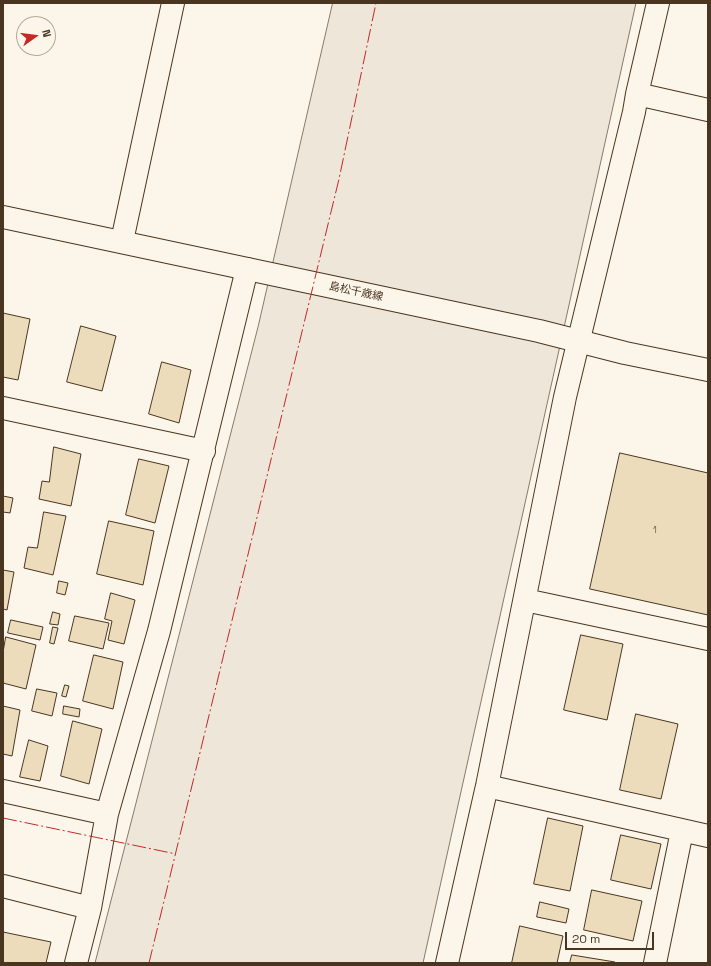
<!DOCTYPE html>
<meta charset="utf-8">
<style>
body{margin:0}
#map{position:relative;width:711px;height:966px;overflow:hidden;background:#fbf6e9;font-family:"Space Grotesk",sans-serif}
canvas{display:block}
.frame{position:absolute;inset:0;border:4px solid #4a3520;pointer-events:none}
.north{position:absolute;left:16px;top:16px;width:40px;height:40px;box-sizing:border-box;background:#fbf6e9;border:1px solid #b4a999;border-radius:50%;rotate:76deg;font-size:11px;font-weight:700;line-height:16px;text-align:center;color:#4a3520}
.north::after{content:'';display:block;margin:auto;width:14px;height:18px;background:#c62828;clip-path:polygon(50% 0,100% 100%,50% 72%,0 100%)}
.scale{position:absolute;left:565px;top:932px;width:89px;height:18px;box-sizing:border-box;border:2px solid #4a3520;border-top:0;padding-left:5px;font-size:12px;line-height:14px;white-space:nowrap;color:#4a3520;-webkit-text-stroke:3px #fbf6e9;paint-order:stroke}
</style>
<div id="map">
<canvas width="711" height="966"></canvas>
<div class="frame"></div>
<div class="north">N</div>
<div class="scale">20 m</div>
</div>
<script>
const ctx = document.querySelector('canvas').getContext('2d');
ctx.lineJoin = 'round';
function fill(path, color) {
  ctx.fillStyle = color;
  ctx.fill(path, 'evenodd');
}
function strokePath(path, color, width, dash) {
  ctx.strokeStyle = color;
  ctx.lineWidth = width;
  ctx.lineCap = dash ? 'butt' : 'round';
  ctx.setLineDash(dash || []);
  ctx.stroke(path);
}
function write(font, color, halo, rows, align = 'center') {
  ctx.font = font + ' "Space Grotesk","Noto Sans JP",sans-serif';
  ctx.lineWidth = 3;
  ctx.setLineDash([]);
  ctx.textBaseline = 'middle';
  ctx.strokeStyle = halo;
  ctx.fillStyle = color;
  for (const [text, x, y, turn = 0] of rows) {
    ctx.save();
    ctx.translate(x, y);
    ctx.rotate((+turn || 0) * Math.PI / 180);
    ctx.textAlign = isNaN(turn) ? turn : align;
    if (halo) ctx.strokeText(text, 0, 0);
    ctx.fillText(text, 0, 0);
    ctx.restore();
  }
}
const green = new Path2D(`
 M 333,3 L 636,3 L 423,963 L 95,963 L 258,327 Z`);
fill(green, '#ede6d9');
strokePath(green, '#887966', 1);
const building = new Path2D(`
 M 3,313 L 30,319 L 18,380 L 3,377 Z
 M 81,326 L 116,336 L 102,391 L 67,382 Z
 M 162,362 L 191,370 L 179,423 L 149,414 Z
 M 54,447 L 81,454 L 71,506 L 39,499 L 42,481 L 49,482 Z
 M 620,453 L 708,473 L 708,615 L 590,589 Z
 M 139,459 L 169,466 L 155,523 L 126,515 Z
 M 3,496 L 13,498 L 10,513 L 3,512 Z
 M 44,512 L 66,516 L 53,575 L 24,568 L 28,547 L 37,548 Z
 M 109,521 L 154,531 L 143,585 L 97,574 Z
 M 3,570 L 14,572 L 7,610 L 3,609 Z
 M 59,581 L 68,583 L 65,595 L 57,593 Z
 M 111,593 L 135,600 L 124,644 L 108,640 L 112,621 L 105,619 Z
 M 53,612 L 60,614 L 58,625 L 50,624 Z
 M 75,616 L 109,623 L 103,649 L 69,641 Z
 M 11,620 L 43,627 L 40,640 L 8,633 Z
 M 53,627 L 58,628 L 54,644 L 50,643 Z
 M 581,635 L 623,644 L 607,720 L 564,710 Z
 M 6,637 L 36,645 L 26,689 L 3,683 L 3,653 Z
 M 94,655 L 123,662 L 113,709 L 83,701 Z
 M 65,685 L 69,686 L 66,697 L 62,696 Z
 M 37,689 L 57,693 L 52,716 L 32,711 Z
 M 3,706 L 20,710 L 12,756 L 3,754 Z
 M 64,706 L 80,709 L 79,717 L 63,714 Z
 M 636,714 L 678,724 L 661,799 L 620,790 Z
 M 73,721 L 102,729 L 89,784 L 61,776 Z
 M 29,740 L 48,746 L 40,781 L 20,777 Z
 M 548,818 L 583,826 L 570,891 L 534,884 Z
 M 621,835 L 661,844 L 651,889 L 611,880 Z
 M 592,890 L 642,901 L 633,941 L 584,930 Z
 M 540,902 L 569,909 L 566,923 L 537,917 Z
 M 520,926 L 563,936 L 557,963 L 512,963 Z
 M 3,932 L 51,942 L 46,963 L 3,963 Z
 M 572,955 L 615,962 L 614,963 L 570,963 Z`);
fill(building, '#ecdcbc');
strokePath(building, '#4a3520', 1);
const minor = new Path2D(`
 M 637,94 L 708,110
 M 122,241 L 173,3
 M 3,408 L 204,451
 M 525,600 L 708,639
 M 487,786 L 708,836
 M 3,791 L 107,814
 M 3,886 L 90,908
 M 76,963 L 90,908 L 107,814 L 159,631 L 247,269
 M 447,963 L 487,786 L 565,397 L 634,112 L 637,94 L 658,3
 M 655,963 L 682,831`);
const major = new Path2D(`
 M 3,217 L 539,331 L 625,353 L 708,370`);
strokePath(minor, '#4a3520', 24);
strokePath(major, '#4a3520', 24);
strokePath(minor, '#fbf6e9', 22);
strokePath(major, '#fbf6e9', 22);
strokePath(new Path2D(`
 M 3,818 L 176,854
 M 149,963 L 339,179 L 376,3`), '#c62828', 1, [14, 3, 2, 3]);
write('9px', '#725f47', null, [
 ["1",655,531]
]);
write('11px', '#4a3520', '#fbf6e9', [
 ["島松千歳線",356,292,12]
]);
</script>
